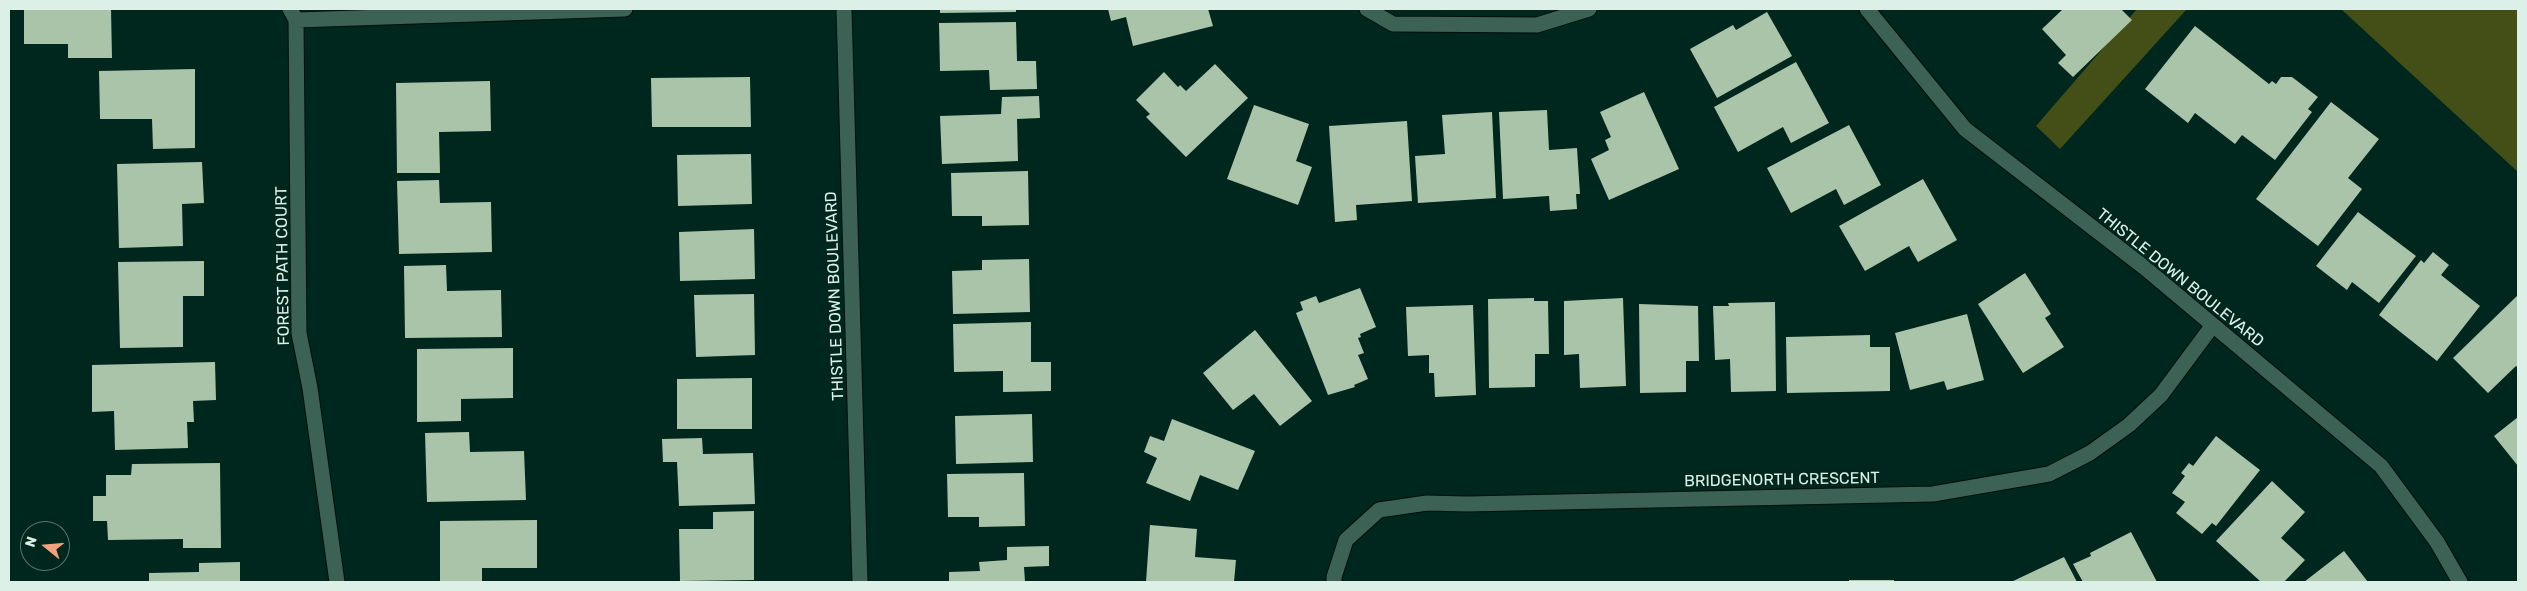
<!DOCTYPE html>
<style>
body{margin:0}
#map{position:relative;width:2527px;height:591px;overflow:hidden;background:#00271d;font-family:Rubik,sans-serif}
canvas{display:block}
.frame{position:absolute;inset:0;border:10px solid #dcf0e8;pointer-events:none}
.north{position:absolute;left:20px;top:521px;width:50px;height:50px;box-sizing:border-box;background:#00271d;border:1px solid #58776e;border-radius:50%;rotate:287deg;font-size:14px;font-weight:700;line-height:20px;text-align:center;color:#dcf0e8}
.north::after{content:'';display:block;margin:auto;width:18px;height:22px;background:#f1a17d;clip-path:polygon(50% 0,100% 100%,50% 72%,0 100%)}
</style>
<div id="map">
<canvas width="2527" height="591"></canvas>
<div class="frame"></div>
<div class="north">N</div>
</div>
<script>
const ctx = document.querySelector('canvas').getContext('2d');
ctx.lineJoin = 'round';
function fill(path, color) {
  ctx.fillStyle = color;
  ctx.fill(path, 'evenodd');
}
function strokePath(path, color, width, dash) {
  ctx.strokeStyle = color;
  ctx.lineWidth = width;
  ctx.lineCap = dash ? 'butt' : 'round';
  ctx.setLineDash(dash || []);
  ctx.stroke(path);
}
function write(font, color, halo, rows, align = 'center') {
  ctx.font = font + ' Rubik,sans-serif';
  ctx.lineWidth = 5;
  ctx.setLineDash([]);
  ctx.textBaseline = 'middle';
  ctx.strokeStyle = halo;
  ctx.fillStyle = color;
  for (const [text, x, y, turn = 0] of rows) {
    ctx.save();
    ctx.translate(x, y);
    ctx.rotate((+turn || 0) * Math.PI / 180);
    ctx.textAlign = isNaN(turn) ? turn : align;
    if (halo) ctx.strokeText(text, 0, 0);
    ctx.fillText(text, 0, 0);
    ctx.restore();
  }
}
fill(new Path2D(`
 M 2137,9 L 2187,9 L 2060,149 L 2036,126 Z
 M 2341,9 L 2518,9 L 2518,172 Z`), '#434f17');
fill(new Path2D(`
 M 24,9 L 111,9 L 112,58 L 68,58 L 68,44 L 24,44 Z
 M 940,9 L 1016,9 L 1016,12 L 940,13 Z
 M 1108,9 L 1208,9 L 1213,26 L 1133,46 L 1126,17 L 1111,21 Z
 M 2063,9 L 2121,9 L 2132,20 L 2073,77 L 2058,63 L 2066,55 L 2042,29 Z
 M 1767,12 L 1792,56 L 1717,98 L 1690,49 L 1733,25 L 1736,30 Z
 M 1016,22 L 1017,61 L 1036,61 L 1037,89 L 990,90 L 989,70 L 940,71 L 939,23 Z
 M 2195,26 L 2269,84 L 2272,81 L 2276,84 L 2281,77 L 2292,77 L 2318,97 L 2308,109 L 2312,112 L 2275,160 L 2242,135 L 2235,144 L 2195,113 L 2188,123 L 2145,89 Z
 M 1796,62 L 1829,123 L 1791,143 L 1783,127 L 1738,152 L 1714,107 Z
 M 1215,64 L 1248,98 L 1186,157 L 1146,117 L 1150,114 L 1136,100 L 1164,72 L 1178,87 L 1180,85 L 1186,91 Z
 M 195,69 L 195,148 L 153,149 L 152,119 L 100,119 L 99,71 Z
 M 750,77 L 751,127 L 652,127 L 651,78 Z
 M 490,81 L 491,131 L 439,132 L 440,173 L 397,173 L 396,83 Z
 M 1644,92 L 1679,169 L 1609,200 L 1591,159 L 1609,150 L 1605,140 L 1611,137 L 1600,112 Z
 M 1039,96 L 1040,118 L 1017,119 L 1018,161 L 942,164 L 940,116 L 1001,114 L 1002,97 Z
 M 2331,102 L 2379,139 L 2348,178 L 2362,189 L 2318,246 L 2256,199 Z
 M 1254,105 L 1309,124 L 1296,161 L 1312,167 L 1298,205 L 1227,179 Z
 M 1547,110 L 1549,150 L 1577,148 L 1580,194 L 1576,194 L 1577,209 L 1550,211 L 1549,196 L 1503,199 L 1499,112 Z
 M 1492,112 L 1496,198 L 1418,203 L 1415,156 L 1445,154 L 1442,115 Z
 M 1407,121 L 1412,201 L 1356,205 L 1357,220 L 1335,222 L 1329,126 Z
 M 1849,125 L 1881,185 L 1844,205 L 1836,189 L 1791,213 L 1767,168 Z
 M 751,154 L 752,204 L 678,206 L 677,155 Z
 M 202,162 L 204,203 L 182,204 L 183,246 L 119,248 L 117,164 Z
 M 1028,171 L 1029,225 L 982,226 L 982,216 L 952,216 L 951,173 Z
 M 1923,179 L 1957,240 L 1918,262 L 1909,246 L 1865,271 L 1839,226 Z
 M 439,180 L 440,203 L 491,202 L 492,252 L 399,254 L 397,181 Z
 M 2358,212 L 2416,256 L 2379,303 L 2352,282 L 2347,290 L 2316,266 Z
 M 754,229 L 755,279 L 680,281 L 679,232 Z
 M 2433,252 L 2449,265 L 2441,275 L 2480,306 L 2437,361 L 2379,315 L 2421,260 L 2424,263 Z
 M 1029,259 L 1030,312 L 953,314 L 952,271 L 982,270 L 982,260 Z
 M 204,261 L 204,296 L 183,296 L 183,347 L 120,348 L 118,262 Z
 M 446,265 L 447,291 L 501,290 L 502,337 L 405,338 L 404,266 Z
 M 2025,273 L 2051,314 L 2045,318 L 2064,347 L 2023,373 L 1978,304 Z
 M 1360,288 L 1376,327 L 1360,334 L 1361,337 L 1358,338 L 1364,353 L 1358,355 L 1368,379 L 1354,385 L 1355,387 L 1328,395 L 1296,313 L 1303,310 L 1300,302 L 1316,296 L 1319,303 Z
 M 754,294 L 755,355 L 696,357 L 694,295 Z
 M 2518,295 L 2518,368 L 2516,366 L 2488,393 L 2453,358 Z
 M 1534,298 L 1534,301 L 1548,301 L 1549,354 L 1535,354 L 1535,387 L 1489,388 L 1488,299 Z
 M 1623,298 L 1626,386 L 1580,388 L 1579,354 L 1564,355 L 1564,301 Z
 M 1775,302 L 1776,391 L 1731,392 L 1730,359 L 1715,360 L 1713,306 L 1729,306 L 1728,303 Z
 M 1639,304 L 1698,306 L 1699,361 L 1686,361 L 1686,392 L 1640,393 Z
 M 1473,305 L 1476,395 L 1435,397 L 1434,373 L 1429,373 L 1429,355 L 1408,356 L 1406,307 Z
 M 1967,314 L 1984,380 L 1947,390 L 1944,381 L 1910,390 L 1895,333 Z
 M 1031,322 L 1031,362 L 1051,362 L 1051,391 L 1003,392 L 1003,371 L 954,372 L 953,324 Z
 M 1255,330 L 1312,401 L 1280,426 L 1254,394 L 1233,410 L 1203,373 Z
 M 1870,335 L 1870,347 L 1890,347 L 1890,391 L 1787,393 L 1786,337 Z
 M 513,348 L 513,398 L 461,399 L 461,421 L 417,422 L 417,349 Z
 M 215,362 L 216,400 L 193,401 L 194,422 L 187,422 L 188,448 L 115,450 L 114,411 L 92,412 L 92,365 Z
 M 752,378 L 752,429 L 677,429 L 677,379 Z
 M 1032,414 L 1033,462 L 956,464 L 955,416 Z
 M 2518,417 L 2518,466 L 2494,436 Z
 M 1172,419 L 1255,451 L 1238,490 L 1200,475 L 1190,501 L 1146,483 L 1157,458 L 1144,452 L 1150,436 L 1164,441 Z
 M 469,432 L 470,452 L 524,451 L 526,500 L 427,502 L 425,433 Z
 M 2216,436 L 2260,470 L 2216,526 L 2212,523 L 2202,534 L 2176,513 L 2185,502 L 2172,493 L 2185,476 L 2181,473 L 2189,463 L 2193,466 Z
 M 702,438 L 703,454 L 753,453 L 755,504 L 679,506 L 677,462 L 663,462 L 662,439 Z
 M 220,463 L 221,548 L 183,548 L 183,539 L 108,540 L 107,521 L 93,521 L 93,496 L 106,496 L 106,475 L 131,475 L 132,464 Z
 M 1024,473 L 1025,526 L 979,527 L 979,517 L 948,517 L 947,474 Z
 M 2272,481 L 2305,512 L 2281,538 L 2305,560 L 2284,582 L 2261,582 L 2216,541 Z
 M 754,511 L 754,580 L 680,581 L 679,529 L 713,529 L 713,512 Z
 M 537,520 L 537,568 L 482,568 L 482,582 L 440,582 L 440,521 Z
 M 1150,525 L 1197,529 L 1195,557 L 1236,560 L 1234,582 L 1146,582 Z
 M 2131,532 L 2157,582 L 2083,582 L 2073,564 L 2091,556 L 2090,553 Z
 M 1049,546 L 1049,566 L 1024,567 L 1025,582 L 949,582 L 949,572 L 980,571 L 979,562 L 1007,560 L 1007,547 Z
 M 2344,551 L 2368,582 L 2304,582 Z
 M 2064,557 L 2077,582 L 2011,582 Z
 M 240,562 L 240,582 L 149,582 L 149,573 L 199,572 L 199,563 Z
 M 1849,580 L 1894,580 L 1894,582 L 1849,582 Z`), '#a9c4a9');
const minor = new Path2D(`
 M 290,9 L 296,20 L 299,333 L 310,388 L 337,582
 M 844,9 L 860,582
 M 1367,9 L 1393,24 L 1537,25 L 1589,9
 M 1867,9 L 1965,129 L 2145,268 L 2381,466 L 2437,542 L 2460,582
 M 296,20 L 625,9
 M 1334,582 L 1334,577 L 1346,540 L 1379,510 L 1427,503 L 1467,504 L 1933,494 L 2049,474 L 2090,453 L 2129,425 L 2161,395 L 2213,325`);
strokePath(minor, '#000f08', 17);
strokePath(minor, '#3c6155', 15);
write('16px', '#dcf0e8', '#00271d', [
 ["FOREST PATH COURT",283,266,-91],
 ["THISTLE DOWN BOULEVARD",2180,278,39],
 ["THISTLE DOWN BOULEVARD",835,296,-92],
 ["BRIDGENORTH CRESCENT",1782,480,-1]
]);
</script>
